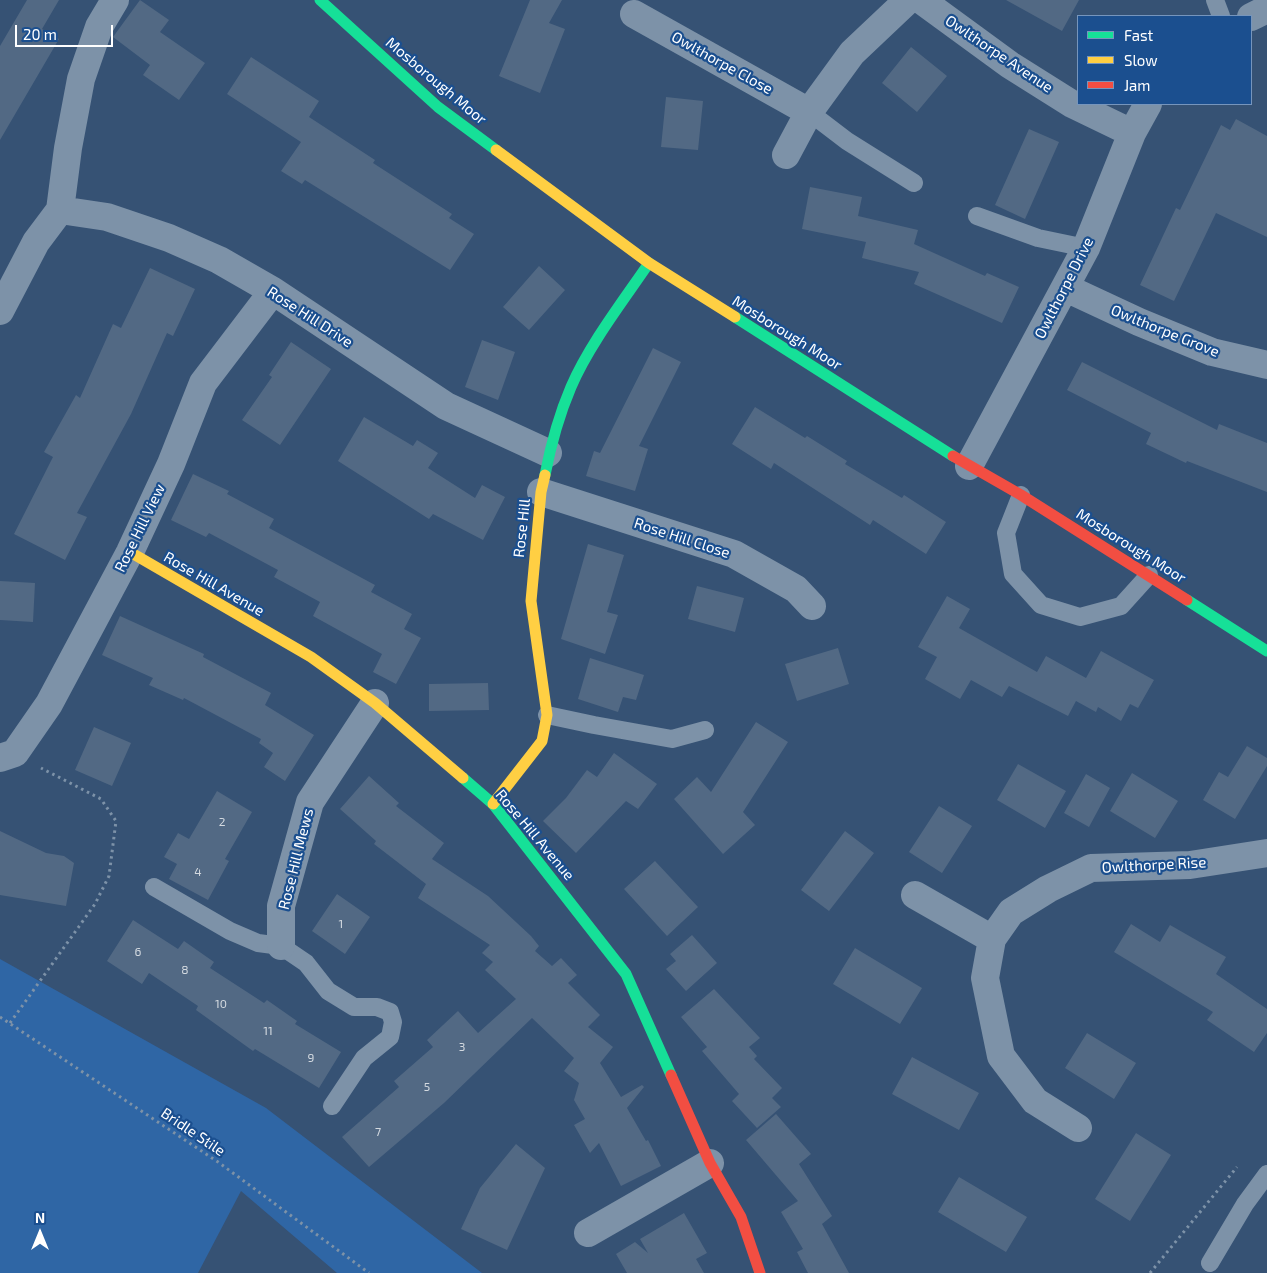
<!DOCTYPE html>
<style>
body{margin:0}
#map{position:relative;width:1267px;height:1273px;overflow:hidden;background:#365274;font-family:"Exo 2",sans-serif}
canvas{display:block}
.legend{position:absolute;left:1077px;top:15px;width:175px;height:90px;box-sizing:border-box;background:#1b4f8f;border:1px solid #7695bc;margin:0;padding:6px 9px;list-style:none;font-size:15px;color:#fff}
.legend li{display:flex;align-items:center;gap:10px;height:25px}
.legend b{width:25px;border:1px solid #7695bc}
.north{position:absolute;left:15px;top:1208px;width:50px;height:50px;-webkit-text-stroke:4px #1b4f8f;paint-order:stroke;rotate:0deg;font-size:14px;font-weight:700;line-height:20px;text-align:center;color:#fff}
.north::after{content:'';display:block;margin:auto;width:18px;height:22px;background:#fff;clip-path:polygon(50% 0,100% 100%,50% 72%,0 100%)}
.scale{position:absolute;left:15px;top:25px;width:98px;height:22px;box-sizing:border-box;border:2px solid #fff;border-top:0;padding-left:6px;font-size:15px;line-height:18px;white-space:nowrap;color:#fff;-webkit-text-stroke:4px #1b4f8f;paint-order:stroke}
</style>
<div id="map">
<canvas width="1267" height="1273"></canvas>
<ul class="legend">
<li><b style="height:6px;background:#16e098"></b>Fast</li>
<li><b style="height:6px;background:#ffcf43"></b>Slow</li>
<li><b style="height:6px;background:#f24e42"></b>Jam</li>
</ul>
<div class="north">N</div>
<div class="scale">20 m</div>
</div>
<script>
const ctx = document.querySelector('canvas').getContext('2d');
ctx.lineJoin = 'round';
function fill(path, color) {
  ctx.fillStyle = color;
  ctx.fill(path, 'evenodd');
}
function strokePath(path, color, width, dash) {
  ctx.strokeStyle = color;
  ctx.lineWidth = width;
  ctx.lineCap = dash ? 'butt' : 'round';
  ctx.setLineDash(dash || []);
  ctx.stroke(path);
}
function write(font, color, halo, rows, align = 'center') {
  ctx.font = font + ' "Exo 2",sans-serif';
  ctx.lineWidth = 4.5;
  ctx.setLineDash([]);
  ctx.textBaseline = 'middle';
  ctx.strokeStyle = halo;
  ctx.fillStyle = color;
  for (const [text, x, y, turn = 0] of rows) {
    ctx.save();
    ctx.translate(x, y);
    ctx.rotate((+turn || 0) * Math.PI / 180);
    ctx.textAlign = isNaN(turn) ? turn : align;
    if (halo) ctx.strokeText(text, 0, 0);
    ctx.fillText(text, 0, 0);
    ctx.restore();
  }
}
fill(new Path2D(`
 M 0,959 L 266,1108 L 482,1273 L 337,1273 L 241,1191 L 198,1273 L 0,1273 Z`), '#2f66a5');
fill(new Path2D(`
 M 27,0 L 59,0 L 42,29 L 59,39 L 0,140 L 0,46 Z
 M 140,0 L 169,20 L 160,32 L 205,63 L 179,100 L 143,75 L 150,65 L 113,37 Z
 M 530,0 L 562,0 L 549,23 L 565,29 L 540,93 L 499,76 Z
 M 1006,0 L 1079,0 L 1062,31 Z
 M 911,47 L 947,76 L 917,112 L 882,83 Z
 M 251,57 L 319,101 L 309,117 L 375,160 L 373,163 L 452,214 L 449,218 L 474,234 L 450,270 L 305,180 L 302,184 L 281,171 L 301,142 L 227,94 Z
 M 666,97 L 703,101 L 698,150 L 661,147 Z
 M 1236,119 L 1267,136 L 1267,237 L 1216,213 L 1174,301 L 1140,285 L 1176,208 L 1180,210 L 1221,125 L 1230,130 Z
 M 1029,129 L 1059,142 L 1025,219 L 995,205 Z
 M 810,187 L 862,197 L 858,216 L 918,230 L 914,244 L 985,276 L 987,273 L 1019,287 L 1002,323 L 914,284 L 919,272 L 862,258 L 866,242 L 802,229 Z
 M 539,266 L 565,290 L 529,330 L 503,307 Z
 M 150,268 L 195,289 L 173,336 L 167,333 L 131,414 L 77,513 L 87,517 L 65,560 L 14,534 L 53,457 L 44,452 L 76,395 L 80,398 L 113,324 L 121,328 Z
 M 482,340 L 515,352 L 498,400 L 465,387 Z
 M 291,342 L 331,369 L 280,445 L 242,420 L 272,377 L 269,375 Z
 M 653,348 L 681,362 L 639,446 L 648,449 L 635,491 L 586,476 L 594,451 L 600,453 Z
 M 1082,362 L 1217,430 L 1219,424 L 1267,443 L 1267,492 L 1187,461 L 1186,463 L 1146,444 L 1151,433 L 1067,390 Z
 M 755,407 L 805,438 L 807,436 L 847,461 L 845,464 L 902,498 L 904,495 L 946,522 L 926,554 L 873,520 L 870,525 L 774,463 L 771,469 L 732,444 Z
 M 364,417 L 413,446 L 417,440 L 438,453 L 428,468 L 475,498 L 482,485 L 505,497 L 483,540 L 433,514 L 429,519 L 338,461 Z
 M 193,474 L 229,491 L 227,494 L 274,519 L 269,528 L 375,585 L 371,592 L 412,614 L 404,629 L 421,638 L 396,684 L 373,672 L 382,654 L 313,616 L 320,602 L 274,577 L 278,570 L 209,533 L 206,537 L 171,520 Z
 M 588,544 L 624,555 L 607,612 L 618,615 L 605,654 L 561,639 Z
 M 0,581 L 35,583 L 33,622 L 0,620 Z
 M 697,586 L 744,598 L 735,632 L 688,619 Z
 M 947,596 L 970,609 L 959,628 L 1037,672 L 1046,656 L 1086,678 L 1101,651 L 1154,680 L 1138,708 L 1130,704 L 1121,721 L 1098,707 L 1096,712 L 1076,701 L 1068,716 L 1009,686 L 1002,697 L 971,680 L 960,699 L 925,679 L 937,657 L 918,647 Z
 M 120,616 L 204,654 L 203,657 L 271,693 L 265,705 L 314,735 L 285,781 L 264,767 L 273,753 L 259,743 L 261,739 L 184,698 L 183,700 L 149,685 L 153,678 L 102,655 Z
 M 838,648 L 849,684 L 797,701 L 785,664 Z
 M 590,658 L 644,675 L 636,700 L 623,697 L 618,712 L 578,699 Z
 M 488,683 L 489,710 L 429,711 L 429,684 Z
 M 756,722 L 788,742 L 743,812 L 755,825 L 723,854 L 674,799 L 697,777 L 711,792 Z
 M 94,727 L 131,743 L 112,786 L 75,770 Z
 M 1247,746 L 1267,758 L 1267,766 L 1235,819 L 1203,800 L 1219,772 L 1228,777 Z
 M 614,753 L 657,784 L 638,809 L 626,801 L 576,853 L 543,821 L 566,798 L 587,770 L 597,777 Z
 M 1018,764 L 1066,791 L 1045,828 L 997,800 Z
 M 1132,773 L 1178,801 L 1155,838 L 1110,811 Z
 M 1086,774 L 1110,788 L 1089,827 L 1064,813 Z
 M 369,776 L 399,803 L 396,806 L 444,843 L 432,859 L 488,896 L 531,936 L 539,946 L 535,951 L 552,966 L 561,958 L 577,975 L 568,983 L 600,1015 L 588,1027 L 613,1047 L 600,1063 L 621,1097 L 642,1085 L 644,1087 L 627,1108 L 646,1141 L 648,1140 L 661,1166 L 621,1186 L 599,1143 L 590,1153 L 574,1125 L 585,1119 L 574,1100 L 579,1083 L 564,1071 L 574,1058 L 532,1018 L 444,1103 L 369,1167 L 342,1137 L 399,1087 L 394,1081 L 433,1047 L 427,1040 L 458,1011 L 478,1033 L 516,999 L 485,970 L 493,962 L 482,953 L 490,945 L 418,898 L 426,884 L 374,844 L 376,841 L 340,809 Z
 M 217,791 L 252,812 L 225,859 L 229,861 L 208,900 L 169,879 L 177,864 L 164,857 L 178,833 L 189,839 Z
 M 939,806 L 972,826 L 942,873 L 909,852 Z
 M 0,831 L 46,853 L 64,856 L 74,863 L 66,906 L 0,895 Z
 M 845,831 L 874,853 L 829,911 L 801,890 Z
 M 655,861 L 698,907 L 667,936 L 624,889 Z
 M 337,894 L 370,917 L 345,954 L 312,931 Z
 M 133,920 L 178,949 L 184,941 L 214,962 L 210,968 L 264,1003 L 267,1000 L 297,1021 L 295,1024 L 341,1052 L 319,1088 L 255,1049 L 253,1051 L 196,1010 L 198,1006 L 149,973 L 142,984 L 107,961 Z
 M 1131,924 L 1160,942 L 1170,925 L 1226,957 L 1216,974 L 1267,1009 L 1267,1033 L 1254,1052 L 1207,1020 L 1213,1012 L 1114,952 Z
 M 692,935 L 717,963 L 686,991 L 666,969 L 676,961 L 670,954 Z
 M 855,948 L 922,988 L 900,1024 L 833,984 Z
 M 714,989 L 760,1038 L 749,1047 L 757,1056 L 754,1059 L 782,1088 L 772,1098 L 781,1107 L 757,1128 L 732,1101 L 739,1094 L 702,1051 L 707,1047 L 681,1017 Z
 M 1087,1033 L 1136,1063 L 1114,1099 L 1065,1068 Z
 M 912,1057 L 979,1093 L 959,1130 L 892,1094 Z
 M 776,1114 L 811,1154 L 799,1164 L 832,1216 L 822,1224 L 849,1273 L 808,1273 L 797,1252 L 803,1249 L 781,1212 L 798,1201 L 746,1140 Z
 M 1136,1133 L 1171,1155 L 1130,1221 L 1095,1199 Z
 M 516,1144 L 545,1168 L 507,1250 L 461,1229 L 480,1188 Z
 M 959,1177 L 1027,1217 L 1006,1252 L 938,1212 Z
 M 684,1213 L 707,1253 L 696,1259 L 704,1273 L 627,1273 L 616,1254 L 635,1242 L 648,1253 L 640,1239 Z`), '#526984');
strokePath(new Path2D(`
 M 0,1017 L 218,1162 L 369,1273
 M 10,1023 L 95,904 L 109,876 L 116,821 L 101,799 L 41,768
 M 1150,1273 L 1237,1167`), '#7d92a8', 3, [2.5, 4]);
strokePath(new Path2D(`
 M 1215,0 L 1221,16
 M 809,112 L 847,141 L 914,183
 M 977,216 L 1038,238 L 1086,248
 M 1021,495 L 1006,533 L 1013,574 L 1041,605 L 1080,617 L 1121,606 L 1149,575
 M 547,715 L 594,725 L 672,739 L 705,730
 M 154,887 L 230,931 L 258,943 L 281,946 L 306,963 L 328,991 L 354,1007 L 377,1007 L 390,1012 L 393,1022 L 390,1037 L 364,1058 L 332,1106
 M 1210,1263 L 1245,1204 L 1267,1174`), '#7d92a8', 18);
strokePath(new Path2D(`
 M 921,0 L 1010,65 L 1072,104 L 1132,133
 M 634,14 L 809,112
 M 1251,17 L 1267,9
 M 786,155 L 809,112 L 852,53 L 908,0
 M 60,210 L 107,217 L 169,238 L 219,260 L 273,291 L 446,406 L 548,453
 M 1066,288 L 1139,322 L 1212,352 L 1267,365
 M 0,311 L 36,242 L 60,210 L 68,148 L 81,79 L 99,27 L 115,0
 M 969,466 L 1086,248 L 1132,133 L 1148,104
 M 541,492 L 734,554 L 796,589 L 812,606
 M 0,758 L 15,753 L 49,704 L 130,552 L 171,464 L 203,383 L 273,291
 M 915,895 L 992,939
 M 281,946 L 281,906 L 310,802 L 375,703
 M 1078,1128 L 1035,1101 L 1001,1056 L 985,978 L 992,939 L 1011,912 L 1048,889 L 1091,868 L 1190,865 L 1267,853
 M 588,1233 L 710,1163`), '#7d92a8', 28);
strokePath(new Path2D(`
 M 320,0 L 438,107 L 496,150
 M 735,317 L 953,456
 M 545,475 C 551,444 559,415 571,387 C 589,345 623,301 649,263
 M 1187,600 L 1267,651
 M 463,778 L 493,804 L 626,974 L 671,1075`), '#16e098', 11);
strokePath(new Path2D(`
 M 496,150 L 649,263 L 735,317
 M 130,552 L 311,657 L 375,703 L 463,778
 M 493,804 L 542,741 L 547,715 L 531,601 L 541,492 L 545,475`), '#ffcf43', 11);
strokePath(new Path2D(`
 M 953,456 L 1021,495 L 1187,600
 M 671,1075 L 710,1163 L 741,1217 L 760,1273`), '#f24e42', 11);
write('12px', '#d4dae0', null, [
 ["2",222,822],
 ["4",198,872],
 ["1",341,924],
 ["6",138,952],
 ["8",185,970],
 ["10",221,1004],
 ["11",268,1031],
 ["3",462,1047],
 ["9",311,1058],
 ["5",427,1087],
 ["7",378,1132]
]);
write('15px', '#fff', '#1b4f8f', [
 ["Owlthorpe Avenue",999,54,34],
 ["Owlthorpe Close",722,63,29],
 ["Mosborough Moor",436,81,40],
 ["Owlthorpe Drive",1064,288,-63],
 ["Rose Hill Drive",310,317,33],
 ["Owlthorpe Grove",1165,331,22],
 ["Mosborough Moor",787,333,32],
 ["Rose Hill View",140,528,-64],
 ["Rose Hill",522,528,-84],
 ["Rose Hill Close",682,538,18],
 ["Mosborough Moor",1131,546,32],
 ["Rose Hill Avenue",214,584,30],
 ["Rose Hill Avenue",535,835,50],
 ["Rose Hill Mews",296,859,-76],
 ["Owlthorpe Rise",1154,865,-3],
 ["Bridle Stile",193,1132,34]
]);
</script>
